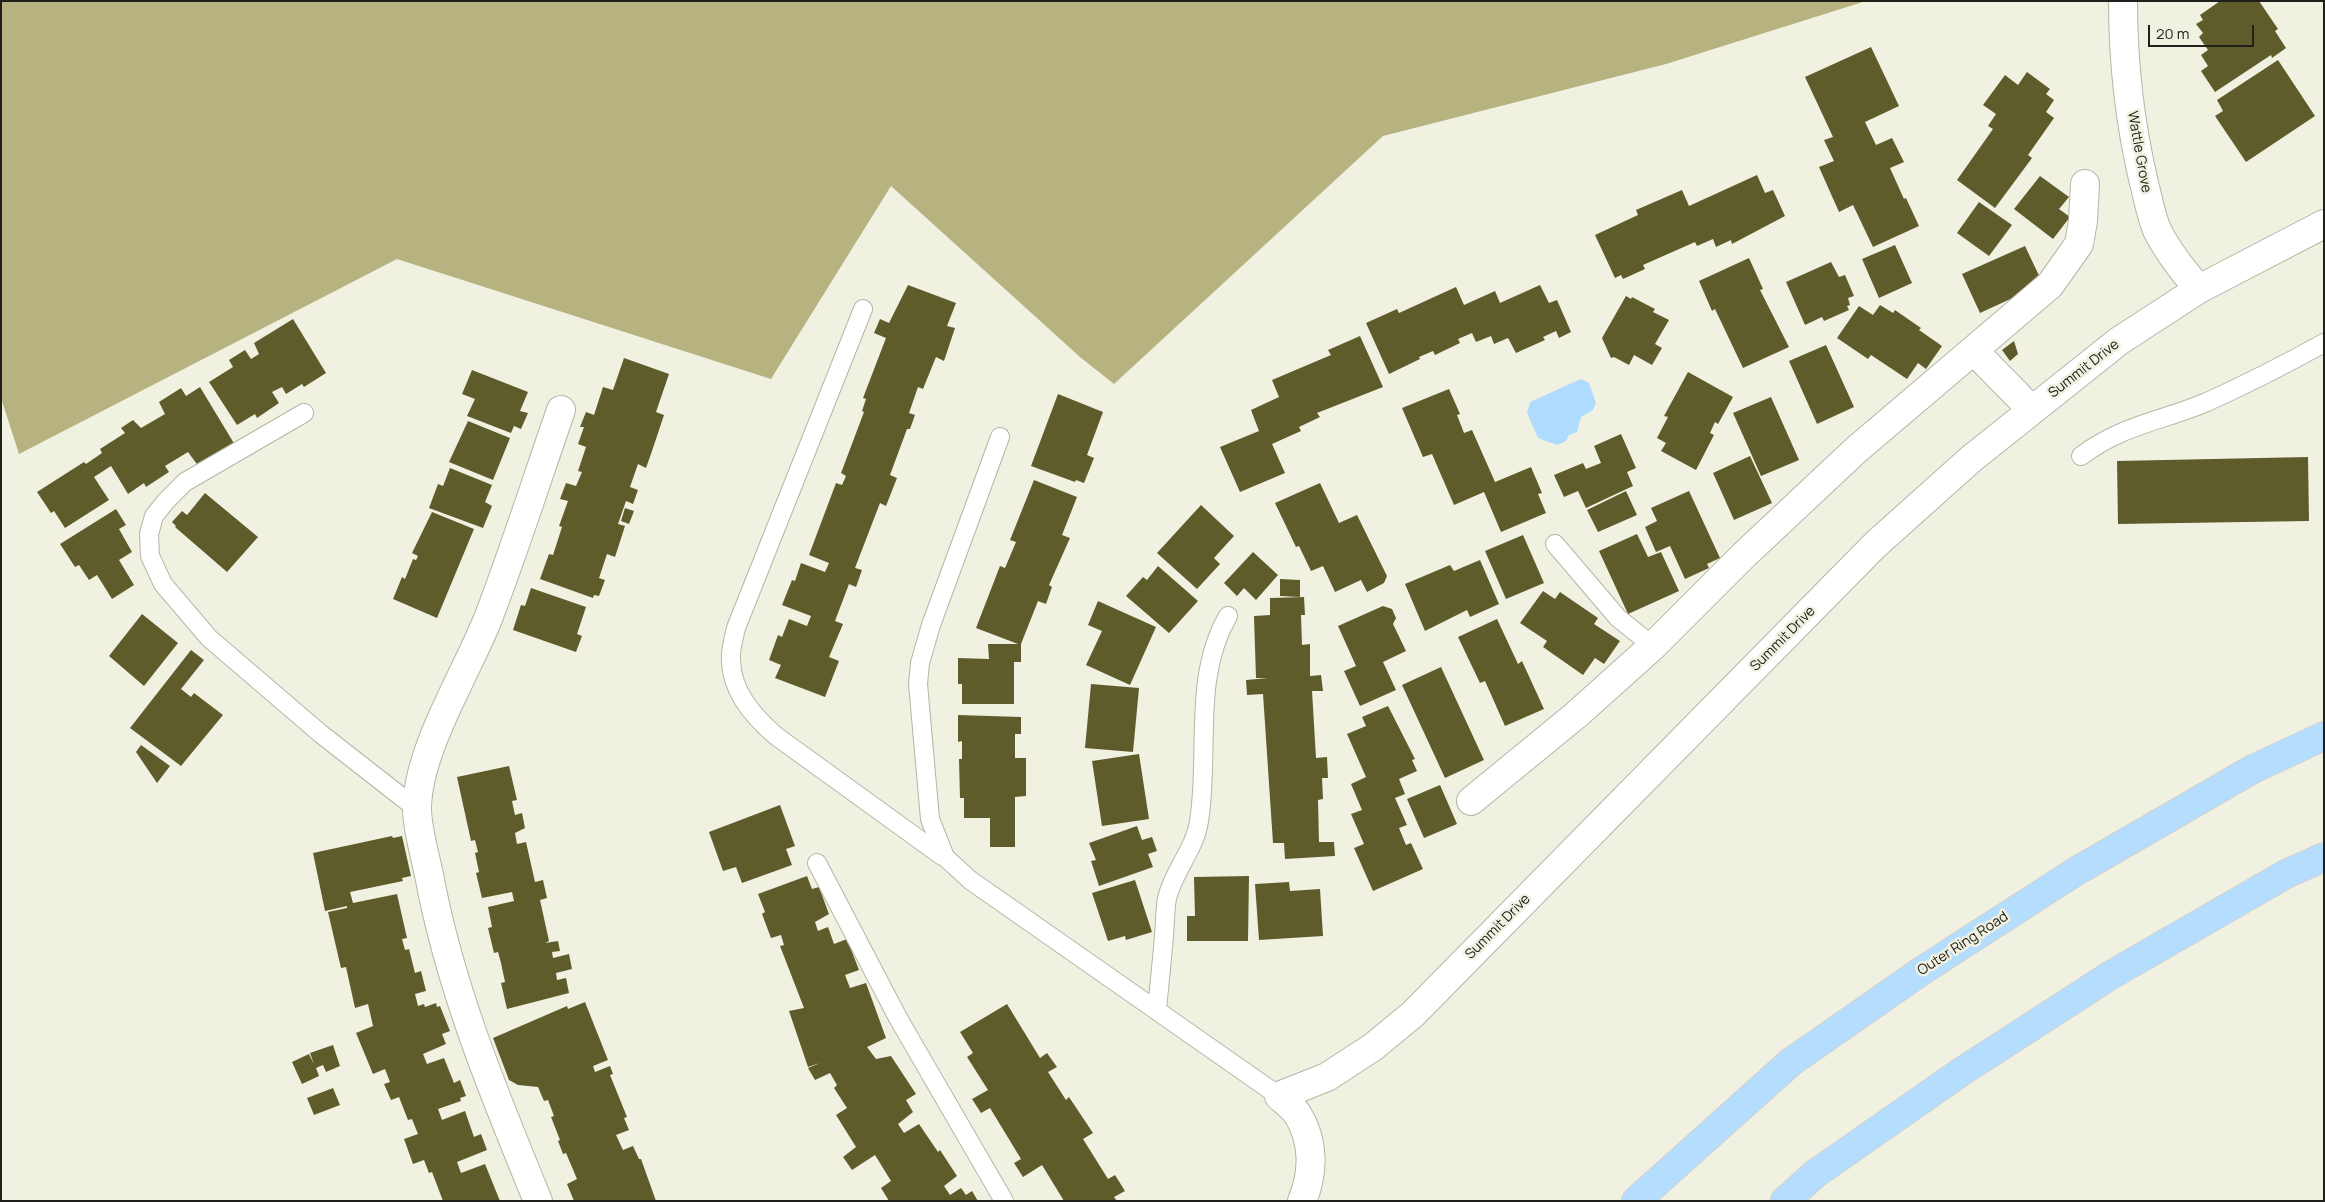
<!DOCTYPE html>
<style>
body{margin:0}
#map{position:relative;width:2325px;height:1202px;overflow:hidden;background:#f1f1e2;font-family:Manrope,sans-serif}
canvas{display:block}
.frame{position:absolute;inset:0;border:2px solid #20201b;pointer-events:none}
.scale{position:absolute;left:2148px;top:25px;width:106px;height:22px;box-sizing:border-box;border:2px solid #20201b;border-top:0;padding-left:6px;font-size:15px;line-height:18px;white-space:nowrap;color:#20201b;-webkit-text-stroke:4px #f1f1e2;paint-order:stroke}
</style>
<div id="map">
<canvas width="2325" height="1202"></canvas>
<div class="frame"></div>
<div class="scale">20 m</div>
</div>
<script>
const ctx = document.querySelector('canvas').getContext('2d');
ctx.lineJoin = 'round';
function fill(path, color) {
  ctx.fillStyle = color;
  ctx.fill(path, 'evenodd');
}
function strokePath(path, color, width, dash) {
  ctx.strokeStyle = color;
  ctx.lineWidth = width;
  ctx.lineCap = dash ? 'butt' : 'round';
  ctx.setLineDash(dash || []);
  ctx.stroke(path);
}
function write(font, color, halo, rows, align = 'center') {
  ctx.font = font + ' Manrope,sans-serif';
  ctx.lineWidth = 5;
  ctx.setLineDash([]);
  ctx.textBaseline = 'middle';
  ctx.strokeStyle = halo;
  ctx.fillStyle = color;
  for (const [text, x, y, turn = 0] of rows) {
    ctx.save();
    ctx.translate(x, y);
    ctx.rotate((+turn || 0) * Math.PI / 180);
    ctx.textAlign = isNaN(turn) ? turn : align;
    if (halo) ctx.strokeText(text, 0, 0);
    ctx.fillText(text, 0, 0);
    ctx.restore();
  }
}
fill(new Path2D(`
 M 1,1 L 1866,1 L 1666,64 L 1383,136 L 1114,384 L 1080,357 L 891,186 L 771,379 L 397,259 L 19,454 L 1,398 Z`), '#b6b381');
fill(new Path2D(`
 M 1581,379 L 1589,383 L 1596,403 L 1593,410 L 1581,417 L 1577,432 L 1569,435 L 1566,441 L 1557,445 L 1538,438 L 1527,413 L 1530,402 Z`), '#afdbff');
fill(new Path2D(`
 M 2220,1 L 2259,1 L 2278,29 L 2275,31 L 2286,48 L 2272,58 L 2271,55 L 2215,92 L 2201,71 L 2208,66 L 2201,55 L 2208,50 L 2199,37 L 2203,33 L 2196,24 L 2203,20 L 2200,15 Z
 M 1871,47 L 1899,106 L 1865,122 L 1876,145 L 1892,138 L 1904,162 L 1890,168 L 1904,199 L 1906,198 L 1919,226 L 1873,247 L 1853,205 L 1839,212 L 1819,167 L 1834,161 L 1824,140 L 1833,137 L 1805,77 Z
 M 2278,60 L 2315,116 L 2246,162 L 2215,116 L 2223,111 L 2217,100 Z
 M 2027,72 L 2050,89 L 2046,94 L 2054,100 L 2046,112 L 2054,118 L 2028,155 L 2032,158 L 1995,208 L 1957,180 L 1993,129 L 1988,126 L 1996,114 L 1983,105 L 2005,75 L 2018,85 Z
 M 1757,175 L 1765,193 L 1773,190 L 1785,216 L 1732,244 L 1731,240 L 1716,247 L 1713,239 L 1697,246 L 1695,242 L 1643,265 L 1645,269 L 1623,279 L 1621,275 L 1615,278 L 1595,235 L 1638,215 L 1636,210 L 1682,190 L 1689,206 Z
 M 2040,176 L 2069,197 L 2059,209 L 2070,217 L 2053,239 L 2014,209 Z
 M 1979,202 L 2012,225 L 1989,256 L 1957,233 Z
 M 1895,245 L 1912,283 L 1879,298 L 1862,259 Z
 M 2025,246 L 2043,284 L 1980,313 L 1962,274 Z
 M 1749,258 L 1763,289 L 1760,290 L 1789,347 L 1743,368 L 1715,309 L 1712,311 L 1699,281 Z
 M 1831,262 L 1839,277 L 1845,275 L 1854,296 L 1848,298 L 1850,305 L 1847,306 L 1849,310 L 1824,321 L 1822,317 L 1805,325 L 1786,282 Z
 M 908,285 L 956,303 L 947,326 L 955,328 L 944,361 L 936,357 L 923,389 L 918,387 L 909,413 L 915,415 L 910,429 L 907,429 L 890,475 L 897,478 L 886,506 L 880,503 L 855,568 L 862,570 L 856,587 L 849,584 L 835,621 L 843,624 L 829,657 L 839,661 L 825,697 L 775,678 L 781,665 L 769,660 L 778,635 L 782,637 L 789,619 L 807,626 L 811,616 L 782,605 L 792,580 L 795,581 L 801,563 L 825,572 L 829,563 L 809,555 L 836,483 L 842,485 L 846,476 L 841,473 L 864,412 L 862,411 L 866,399 L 863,398 L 886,338 L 874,333 L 880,319 L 889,323 Z
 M 1540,285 L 1549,303 L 1557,300 L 1571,332 L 1559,338 L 1556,331 L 1543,337 L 1545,340 L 1516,353 L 1508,338 L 1494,344 L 1491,336 L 1476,342 L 1472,333 L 1458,339 L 1460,343 L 1435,355 L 1433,351 L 1419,357 L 1420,359 L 1389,374 L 1366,323 L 1397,309 L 1399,313 L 1456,287 L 1464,305 L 1495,291 L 1500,303 Z
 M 1626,296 L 1631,299 L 1632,297 L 1655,309 L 1653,312 L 1669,320 L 1655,344 L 1662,348 L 1652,365 L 1634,355 L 1629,365 L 1614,357 L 1611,358 L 1602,338 Z
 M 1880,305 L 1893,313 L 1895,310 L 1921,328 L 1919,330 L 1942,346 L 1926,369 L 1918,363 L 1907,379 L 1871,355 L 1868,359 L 1837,338 L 1859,306 L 1873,315 Z
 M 293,319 L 326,373 L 304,387 L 302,384 L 286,394 L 282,387 L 272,392 L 279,403 L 257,418 L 255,414 L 237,425 L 209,382 L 233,367 L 229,360 L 245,350 L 251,359 L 259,354 L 254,343 Z
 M 1360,336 L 1383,387 L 1317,413 L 1320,417 L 1299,427 L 1301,431 L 1272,444 L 1285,473 L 1240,492 L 1220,447 L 1259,431 L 1251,410 L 1279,397 L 1272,380 L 1331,355 L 1328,350 Z
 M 2014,341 L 2018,354 L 2010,361 L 2002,350 Z
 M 1826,345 L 1854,407 L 1817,424 L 1789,361 Z
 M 624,358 L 669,374 L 656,412 L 664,415 L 652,451 L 646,468 L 638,464 L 630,487 L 638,490 L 633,504 L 626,501 L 618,524 L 625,526 L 615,557 L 607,554 L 599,578 L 605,580 L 599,596 L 594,595 L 593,598 L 540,579 L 549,554 L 553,555 L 562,527 L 559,526 L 568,501 L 560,499 L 566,483 L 576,486 L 582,472 L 578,471 L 586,447 L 578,444 L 584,427 L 580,427 L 586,412 L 594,415 L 603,387 L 613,390 Z
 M 472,370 L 528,392 L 520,411 L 528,413 L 521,429 L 514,426 L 511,433 L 467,416 L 475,399 L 462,394 Z
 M 1688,372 L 1733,397 L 1718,424 L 1715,422 L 1710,433 L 1714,435 L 1696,470 L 1661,451 L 1666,443 L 1657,438 L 1668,417 L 1664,416 Z
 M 200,387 L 235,445 L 199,467 L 188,452 L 165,466 L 169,472 L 146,487 L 144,483 L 128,494 L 111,466 L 94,477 L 109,500 L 65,528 L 54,511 L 51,513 L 37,492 L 84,462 L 86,464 L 102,453 L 100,449 L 125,433 L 121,428 L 133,420 L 141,428 L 165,414 L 159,402 L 181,388 L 186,396 Z
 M 1449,389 L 1460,414 L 1457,415 L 1464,433 L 1472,430 L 1495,482 L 1531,467 L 1542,493 L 1538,494 L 1546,513 L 1501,532 L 1484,492 L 1454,505 L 1432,454 L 1423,457 L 1402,408 Z
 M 1058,394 L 1103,412 L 1087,455 L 1094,458 L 1084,483 L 1076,480 L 1075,482 L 1031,466 Z
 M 1771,397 L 1799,460 L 1761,476 L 1733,413 Z
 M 468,421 L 510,438 L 493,480 L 449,462 Z
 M 1621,434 L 1636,468 L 1627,472 L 1633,486 L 1586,508 L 1578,491 L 1564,497 L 1554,475 L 1583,463 L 1586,469 L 1601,463 L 1594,446 Z
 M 1750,456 L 1772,503 L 1734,520 L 1713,473 Z
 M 2308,457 L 2309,521 L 2118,524 L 2117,461 Z
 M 450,468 L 492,485 L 485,502 L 492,506 L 483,528 L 429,508 L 438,484 L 443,486 Z
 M 1034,480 L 1077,497 L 1062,535 L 1070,538 L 1049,585 L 1052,587 L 1046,604 L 1038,601 L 1021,644 L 1021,662 L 1014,662 L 1014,704 L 962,704 L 962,684 L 958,684 L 958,658 L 989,659 L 988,644 L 1018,644 L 976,628 L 1000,566 L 1005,568 L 1016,542 L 1010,540 Z
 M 1320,483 L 1339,523 L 1357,515 L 1387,576 L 1384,583 L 1367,592 L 1361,580 L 1335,592 L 1323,566 L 1311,571 L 1299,546 L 1296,547 L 1275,503 Z
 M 1626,491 L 1637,515 L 1598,532 L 1587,510 Z
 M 1689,491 L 1720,558 L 1707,564 L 1709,568 L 1685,579 L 1670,546 L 1656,552 L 1645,527 L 1657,521 L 1651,508 Z
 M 205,493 L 258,537 L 227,572 L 175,527 L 176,526 L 172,522 L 182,511 L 187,515 Z
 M 1201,505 L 1234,536 L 1214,558 L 1220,564 L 1197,589 L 1157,553 Z
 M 625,508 L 634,511 L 629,524 L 621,521 Z
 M 116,509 L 126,525 L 119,529 L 132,552 L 119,560 L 134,585 L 112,599 L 97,575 L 89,580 L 79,565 L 75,567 L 60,544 Z
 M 432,512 L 474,529 L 437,618 L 393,599 L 402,577 L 405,579 L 413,559 L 416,560 L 418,556 L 412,553 Z
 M 1637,534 L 1648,557 L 1661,552 L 1679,591 L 1628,614 L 1599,551 Z
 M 1523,535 L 1544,583 L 1506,599 L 1485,551 Z
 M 1253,552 L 1278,575 L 1256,600 L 1244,588 L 1237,596 L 1224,583 Z
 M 1480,560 L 1499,604 L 1470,617 L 1467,610 L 1425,631 L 1405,584 L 1450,565 L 1454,571 Z
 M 1158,566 L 1198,601 L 1169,633 L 1126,596 L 1143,577 L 1147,580 Z
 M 1280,579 L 1300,580 L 1300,597 L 1280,596 Z
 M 531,588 L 586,607 L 577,634 L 582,636 L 576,652 L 513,630 L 521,605 L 525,606 Z
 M 1543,591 L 1555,599 L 1560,592 L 1598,618 L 1594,624 L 1620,641 L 1604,664 L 1595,658 L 1583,675 L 1543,647 L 1547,641 L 1520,623 Z
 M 1304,597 L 1305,615 L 1301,615 L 1302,645 L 1310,644 L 1310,676 L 1321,675 L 1323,691 L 1312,691 L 1316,758 L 1327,757 L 1328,778 L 1322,778 L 1323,799 L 1318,800 L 1319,842 L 1334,842 L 1335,856 L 1285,859 L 1284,843 L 1273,843 L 1263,694 L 1247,695 L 1246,680 L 1268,678 L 1256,678 L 1254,616 L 1270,615 L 1270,598 Z
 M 1098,601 L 1156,627 L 1130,685 L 1086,665 L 1102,631 L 1088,625 Z
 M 1383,606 L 1392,609 L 1396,618 L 1393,624 L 1406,651 L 1383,662 L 1396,690 L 1360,706 L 1344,671 L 1356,666 L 1338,626 Z
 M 142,614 L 178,643 L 144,686 L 109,656 Z
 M 1497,619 L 1518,664 L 1522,661 L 1544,709 L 1505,726 L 1485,681 L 1480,683 L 1458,637 Z
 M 191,650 L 204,660 L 181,689 L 191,697 L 194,693 L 223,715 L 181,766 L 130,728 Z
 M 1441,667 L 1484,760 L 1445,778 L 1402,685 Z
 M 1091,684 L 1139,688 L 1133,752 L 1085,748 Z
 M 1388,706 L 1415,759 L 1412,760 L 1417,771 L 1399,779 L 1405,794 L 1395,798 L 1407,825 L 1399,828 L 1406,845 L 1411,843 L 1423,869 L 1373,891 L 1354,848 L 1364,844 L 1351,814 L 1362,810 L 1351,784 L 1366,777 L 1347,734 L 1366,726 L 1362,717 Z
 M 958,715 L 1021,717 L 1021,734 L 1015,734 L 1015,758 L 1026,758 L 1026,796 L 1015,797 L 1015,847 L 990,847 L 990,818 L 964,818 L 964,798 L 960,798 L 959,759 L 962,759 L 962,741 L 958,742 Z
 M 141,745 L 170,766 L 157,783 L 136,752 Z
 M 1139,754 L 1149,819 L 1102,826 L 1092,761 Z
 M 509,766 L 517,800 L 512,801 L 515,815 L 522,813 L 525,828 L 515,833 L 517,844 L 526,842 L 535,882 L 543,880 L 547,898 L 540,900 L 549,941 L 545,943 L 558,941 L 560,951 L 552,952 L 553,958 L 569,954 L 572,969 L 556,973 L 557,980 L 566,978 L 569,993 L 507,1009 L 501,983 L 505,982 L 501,963 L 498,952 L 494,953 L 488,928 L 492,927 L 488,907 L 514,901 L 512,892 L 482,898 L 476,873 L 479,872 L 475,853 L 478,852 L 475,840 L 471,841 L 457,777 Z
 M 1440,785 L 1457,824 L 1424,838 L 1407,799 Z
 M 780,805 L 795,846 L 786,849 L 792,865 L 742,883 L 736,867 L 723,871 L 709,832 Z
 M 1137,826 L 1142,840 L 1152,837 L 1157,851 L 1148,854 L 1153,867 L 1099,886 L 1091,861 L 1096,860 L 1089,843 Z
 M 392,836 L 393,838 L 402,836 L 411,876 L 402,878 L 403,881 L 350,892 L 353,903 L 397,894 L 407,938 L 402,939 L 405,950 L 409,949 L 415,973 L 421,971 L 426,991 L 415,994 L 418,1006 L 424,1004 L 425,1007 L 436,1003 L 437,1007 L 440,1006 L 450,1031 L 442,1034 L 446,1044 L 423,1054 L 427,1064 L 444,1058 L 454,1083 L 460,1080 L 466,1096 L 460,1098 L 461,1101 L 438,1109 L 442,1120 L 465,1111 L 474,1137 L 481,1134 L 487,1150 L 457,1162 L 461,1173 L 485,1164 L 500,1201 L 443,1201 L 432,1172 L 429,1173 L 424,1160 L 413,1164 L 404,1139 L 418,1134 L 412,1119 L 408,1120 L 399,1097 L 391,1100 L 384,1084 L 390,1082 L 385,1069 L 373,1074 L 356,1033 L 373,1026 L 368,1004 L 355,1008 L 346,967 L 341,968 L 328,912 L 347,908 L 347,906 L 325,911 L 313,853 Z
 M 807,876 L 812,889 L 819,887 L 829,914 L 815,922 L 818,931 L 828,927 L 834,944 L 847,939 L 859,970 L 845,975 L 850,988 L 866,983 L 886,1038 L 867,1047 L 876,1059 L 891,1056 L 916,1094 L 906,1100 L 913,1112 L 898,1124 L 904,1133 L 919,1124 L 938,1152 L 940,1150 L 957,1176 L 944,1186 L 950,1195 L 961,1188 L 966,1195 L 972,1191 L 978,1201 L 889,1201 L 881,1188 L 891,1181 L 875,1155 L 852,1170 L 843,1157 L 856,1147 L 836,1115 L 847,1108 L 834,1088 L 837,1085 L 830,1073 L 815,1080 L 808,1068 L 820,1063 L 808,1067 L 789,1011 L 804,1008 L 780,946 L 784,945 L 781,935 L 771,938 L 762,914 L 765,912 L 758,894 Z
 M 1249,876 L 1248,941 L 1187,941 L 1187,916 L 1195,916 L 1194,877 Z
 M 1135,880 L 1152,932 L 1126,940 L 1125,936 L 1108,941 L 1092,893 Z
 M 1289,882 L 1290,891 L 1320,889 L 1323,936 L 1259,940 L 1255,884 Z
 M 585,1002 L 608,1060 L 593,1066 L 595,1072 L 610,1066 L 613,1074 L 610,1075 L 627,1117 L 624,1118 L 629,1130 L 616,1135 L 623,1150 L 633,1146 L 639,1159 L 641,1159 L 656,1201 L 574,1201 L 567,1184 L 577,1179 L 566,1153 L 563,1154 L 558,1141 L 560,1140 L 551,1117 L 554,1116 L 548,1100 L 544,1101 L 538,1087 L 518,1085 L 509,1080 L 493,1038 L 567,1006 L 568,1009 Z
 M 1007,1004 L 1040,1058 L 1047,1053 L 1057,1067 L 1048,1072 L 1066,1100 L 1069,1097 L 1093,1133 L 1083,1139 L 1108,1179 L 1115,1175 L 1125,1191 L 1114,1197 L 1117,1201 L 1064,1201 L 1042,1165 L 1023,1177 L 1014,1163 L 1021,1159 L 990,1108 L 981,1113 L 972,1099 L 988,1090 L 967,1057 L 973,1053 L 960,1032 Z
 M 333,1045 L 340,1066 L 326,1072 L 323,1065 L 316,1068 L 319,1076 L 302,1084 L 292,1062 L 309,1054 L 314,1064 L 310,1053 Z
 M 333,1088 L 340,1105 L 314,1115 L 307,1098 Z`), '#5f5c2c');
const lane = new Path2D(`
 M 863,309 L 736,628 C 734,638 730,650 731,659 C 731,691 753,716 776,736 L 942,856
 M 304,413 L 185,482 L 166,501 L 154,516 L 149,534 L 150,556 L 163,584 L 209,638 L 321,734 L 417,809
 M 1000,437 L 931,625 L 920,663 L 918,684 L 930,819 L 945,857 L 970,880 L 1279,1096
 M 2081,456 C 2122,425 2162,421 2207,402 C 2247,384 2286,364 2324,343
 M 1555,544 L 1618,618 L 1653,646
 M 817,863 L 898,1018 L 1004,1201
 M 1157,1011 C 1159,986 1162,961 1164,936 C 1165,923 1165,910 1167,898 C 1174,870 1195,849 1199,821 C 1210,753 1192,678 1228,616`);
const street = new Path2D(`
 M 2123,1 C 2123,61 2130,124 2144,183 C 2148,198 2151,216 2157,230 C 2168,252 2183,271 2199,289
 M 1974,351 L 2031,409
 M 1471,801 L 1576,715 L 1653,646 L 1744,555 L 1856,450 L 2050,285 L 2079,244 L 2083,221 L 2085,184
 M 538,1201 C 494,1094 450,988 429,875 C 425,854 417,830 417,808 C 418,748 467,673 489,616 C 515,548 537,479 561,410
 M 1302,1201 C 1314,1173 1314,1141 1298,1115 C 1294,1108 1285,1102 1279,1096 L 1327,1077 L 1373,1047 L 1413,1014 L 1875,545 L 1971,459 L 2119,341 L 2199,289 L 2324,224`);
const highway = new Path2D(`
 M 1636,1201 L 1791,1062 L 1923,970 L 2075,872 L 2253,769 L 2324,736
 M 1785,1201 L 1815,1174 L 1961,1072 L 2111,975 L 2286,874 L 2324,857`);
strokePath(lane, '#b6b5a7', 20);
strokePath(street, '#b6b5a7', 30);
strokePath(highway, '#d2d2d1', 30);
strokePath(lane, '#fff', 18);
strokePath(street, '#fff', 28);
strokePath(highway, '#b5ddfd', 28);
write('14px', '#20201b', '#f1f1e2', [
 ["Wattle Grove",2139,152,80],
 ["Summit Drive",2084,369,-38],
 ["Summit Drive",1783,639,-45],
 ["Summit Drive",1498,927,-45],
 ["Outer Ring Road",1963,944,-33]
]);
</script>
